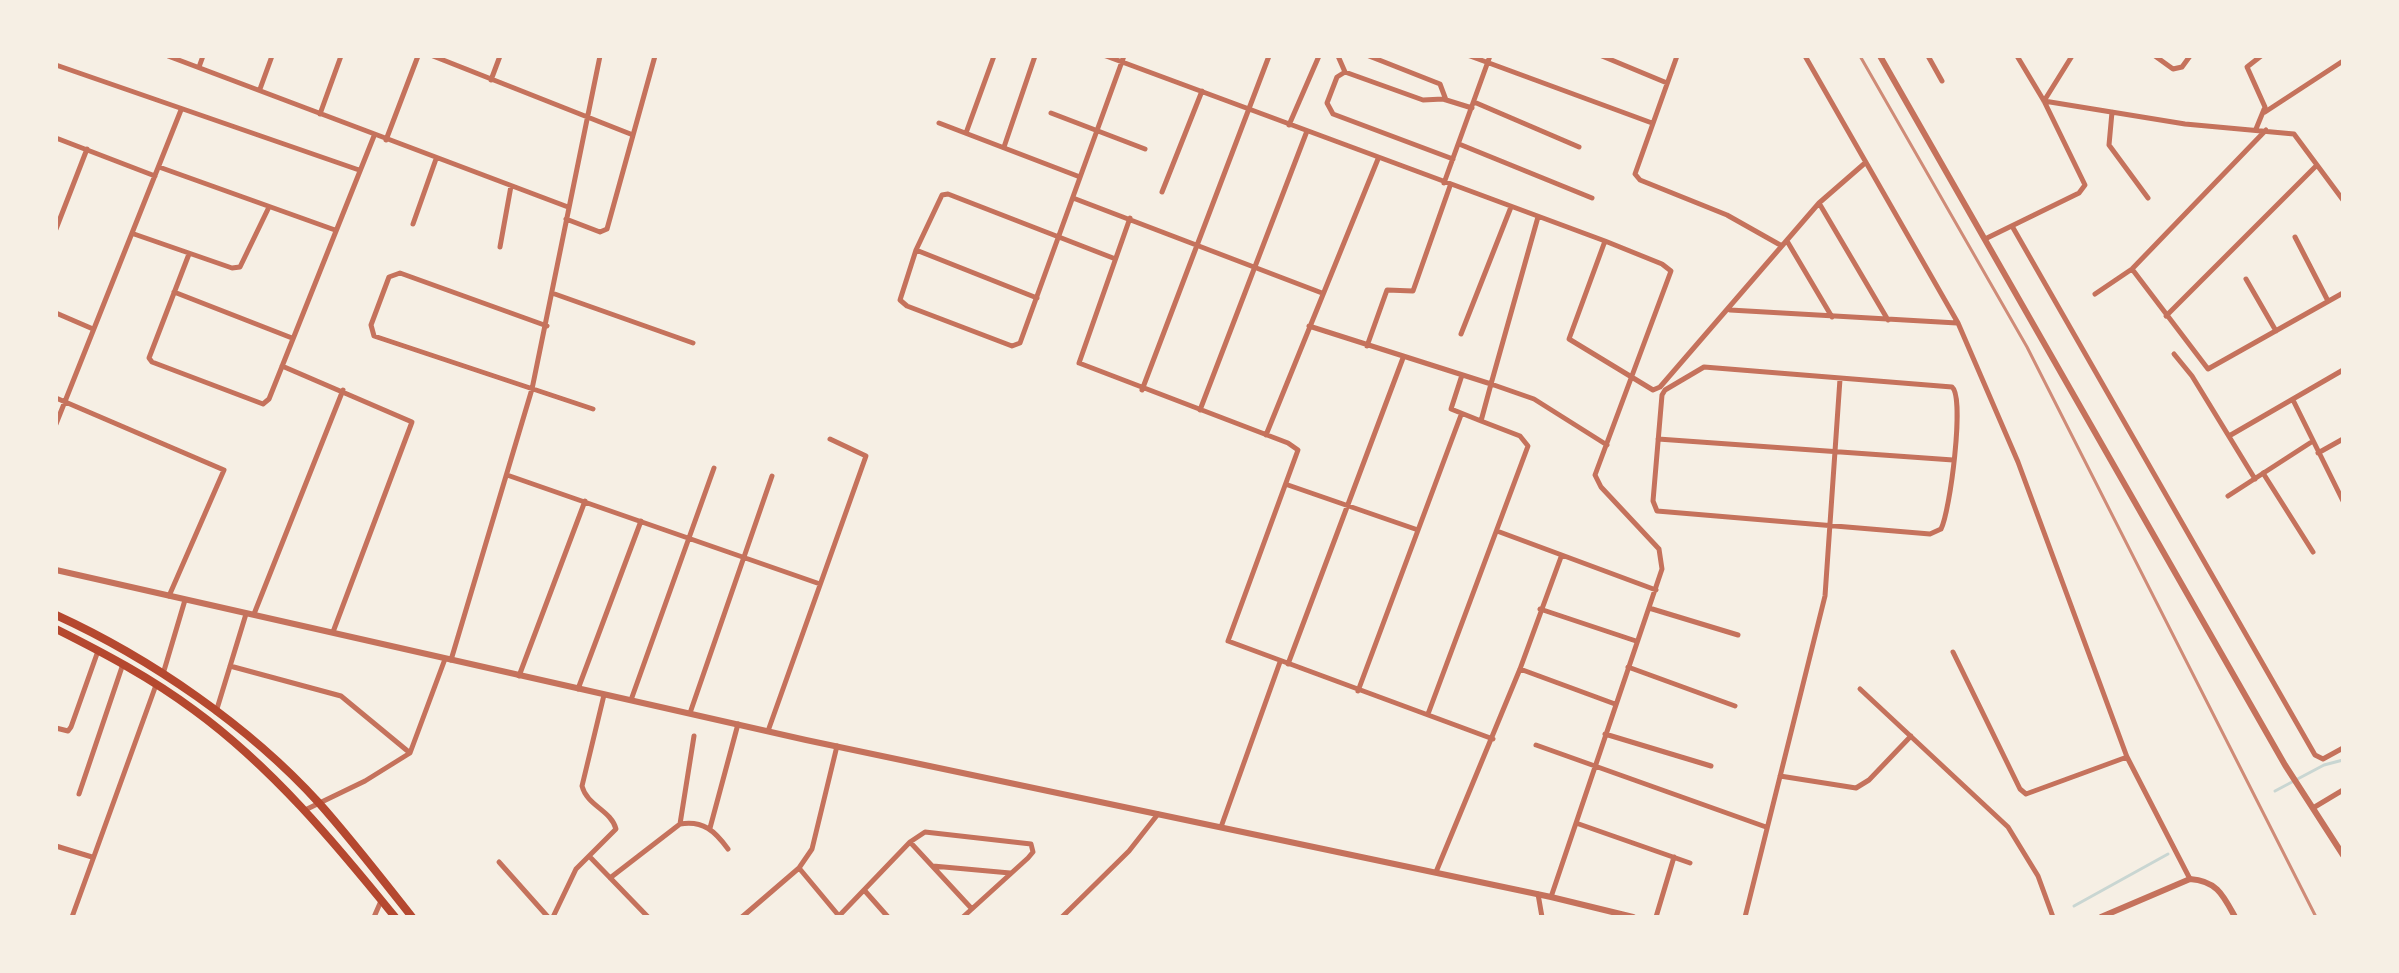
<!DOCTYPE html>
<style>
body{margin:0}
#map{position:relative;width:2399px;height:973px;overflow:hidden;background:#f6efe4;font-family:"Fira Sans Condensed",sans-serif}
canvas{display:block}
.frame{position:absolute;inset:0;border:58px solid #f6efe4;pointer-events:none}
</style>
<div id="map">
<canvas width="2399" height="973"></canvas>
<div class="frame"></div>
</div>
<script>
const ctx = document.querySelector('canvas').getContext('2d');
ctx.lineJoin = 'round';
function strokePath(path, color, width, dash) {
  ctx.strokeStyle = color;
  ctx.lineWidth = width;
  ctx.lineCap = dash ? 'butt' : 'round';
  ctx.setLineDash(dash || []);
  ctx.stroke(path);
}
strokePath(new Path2D(`
 M 2275,791 L 2324,765 L 2343,760
 M 2074,906 L 2168,854`), '#c9d6d2', 3);
strokePath(new Path2D(`
 M 168,56 L 568,207
 M 433,56 L 633,135
 M 1106,56 L 1605,241 L 1662,264 L 1671,271 L 1595,475 L 1601,487 L 1659,549 L 1662,569 L 1551,897
 M 1338,56 L 1345,72
 M 1369,56 L 1440,84 L 1446,100
 M 1470,56 L 1652,123
 M 1602,56 L 1667,83
 M 1677,56 L 1635,174 L 1640,180 L 1727,215 L 1782,246
 M 1805,56 L 1958,323 L 2018,462 L 2127,757 L 2190,879
 M 1928,56 L 1942,81
 M 2072,56 L 2044,101 L 2185,124 L 2294,134 L 2343,200
 M 2155,56 L 2173,69 L 2182,67 L 2190,56
 M 56,65 L 359,170
 M 199,67 L 203,56
 M 491,80 L 500,56
 M 260,89 L 272,56
 M 1474,102 L 1579,147
 M 2112,112 L 2109,145 L 2148,198
 M 2265,112 L 2343,61
 M 1051,113 L 1145,149
 M 320,114 L 341,56
 M 939,123 L 1080,177
 M 1289,125 L 1319,56
 M 2256,129 L 2265,107 L 2247,67 L 2261,56
 M 966,133 L 994,56
 M 56,138 L 155,176
 M 386,140 L 418,56
 M 1459,144 L 1592,198
 M 1004,147 L 1035,56
 M 1453,159 L 1333,114 L 1327,103 L 1337,77 L 1345,72 L 1423,100 L 1443,99 L 1472,108
 M 159,167 L 335,230
 M 1444,183 L 1490,56
 M 1162,192 L 1202,91
 M 1073,198 L 1322,293
 M 1819,203 L 1888,320
 M 1538,217 L 1491,384 L 1534,399 L 1607,445
 M 1130,218 L 1079,363 L 1288,443 L 1298,450 L 1228,641 L 1493,739
 M 566,219 L 600,232 L 607,229 L 655,56
 M 413,224 L 436,159
 M 2012,226 L 2315,755 L 2323,759 L 2343,748
 M 56,229 L 87,149
 M 134,234 L 232,268 L 240,267 L 269,207
 M 2295,237 L 2328,301
 M 1985,239 L 2079,193 L 2085,185 L 2044,101 L 2017,56
 M 1605,241 L 1569,339 L 1653,390 L 1660,387 L 1819,203 L 1865,163
 M 1787,241 L 1832,317
 M 500,247 L 511,186
 M 916,250 L 1037,298
 M 189,254 L 149,358 L 152,362 L 263,404 L 269,399 L 374,136
 M 1113,258 L 948,194 L 942,195 L 916,250 L 900,300 L 907,306 L 1012,346 L 1020,343 L 1124,56
 M 2132,269 L 2208,369 L 2343,293
 M 2246,279 L 2276,331
 M 174,292 L 292,338
 M 552,293 L 693,343
 M 2095,294 L 2132,269 L 2266,130
 M 1730,310 L 1957,323
 M 56,313 L 93,329
 M 2166,316 L 2317,165
 M 547,326 L 400,273 L 389,277 L 371,325 L 374,336 L 593,409
 M 1309,326 L 1491,384 L 1481,421 L 1520,436 L 1528,446 L 1428,714
 M 1461,334 L 1511,207
 M 1367,346 L 1387,290 L 1413,291 L 1450,186
 M 2174,354 L 2192,376 L 2255,479
 M 282,366 L 412,422 L 333,632
 M 1704,367 L 1952,387 C 1965,397 1950,512 1941,529 L 1930,534 L 1657,511 L 1653,501 L 1662,395 L 1665,390 Z
 M 1462,375 L 1451,409 L 1481,421
 M 1142,390 L 1269,56
 M 56,398 L 224,470 L 169,596
 M 2293,400 L 2343,501
 M 1200,410 L 1307,131
 M 56,424 L 181,110
 M 1266,435 L 1378,159
 M 2229,436 L 2343,370
 M 1658,439 L 1953,460
 M 2318,453 L 2343,439
 M 2263,473 L 2313,552
 M 507,475 L 820,584
 M 1288,485 L 1418,530
 M 2228,496 L 2313,441
 M 1497,531 L 1656,590
 M 1649,608 L 1738,635
 M 1540,609 L 1636,641
 M 254,614 L 343,390
 M 1953,652 L 2020,789 L 2026,794 L 2127,757
 M 451,660 L 532,389 L 600,56
 M 1288,664 L 1403,358
 M 230,666 L 341,696 L 410,753
 M 1628,667 L 1735,706
 M 1520,669 L 1615,704
 M 163,674 L 185,600
 M 519,676 L 585,501
 M 578,689 L 641,521
 M 1860,689 L 2008,827 L 2038,876 L 2053,917
 M 1358,691 L 1461,415
 M 631,700 L 714,468
 M 216,712 L 246,614
 M 690,713 L 772,476
 M 56,728 L 68,731 L 71,727 L 98,651
 M 768,731 L 866,456 L 830,439
 M 1605,734 L 1711,766
 M 1536,745 L 1766,827
 M 1780,776 L 1856,788 L 1869,780 L 1911,736
 M 79,794 L 123,664
 M 2313,808 L 2343,790
 M 305,810 L 365,781 L 410,753 L 445,659
 M 1576,823 L 1690,863
 M 680,824 L 694,736
 M 1221,827 L 1280,662
 M 710,828 L 738,724
 M 910,842 L 972,909
 M 56,846 L 92,857
 M 589,856 L 648,917
 M 499,862 L 548,917
 M 933,866 L 1010,873
 M 799,868 L 839,916
 M 1436,872 L 1520,669 L 1561,557
 M 610,878 L 680,824 C 703,820 715,831 728,849
 M 865,891 L 888,917
 M 1538,894 L 1542,917
 M 72,917 L 156,685
 M 374,917 L 381,901
 M 553,917 L 576,869 L 616,829 C 611,810 587,806 582,786 L 604,695
 M 742,917 L 799,868 L 812,849 L 837,746
 M 838,917 L 910,842 L 925,832 L 1031,844 L 1033,852 L 1028,858 L 963,917
 M 1062,917 L 1129,851 L 1158,814
 M 1656,917 L 1674,857
 M 1745,917 L 1825,596 L 1840,379`), '#c5725c', 5);
strokePath(new Path2D(`
 M 1880,56 L 2285,765 L 2343,855
 M 56,570 L 806,740 L 1551,897 L 1633,917
 M 2101,917 L 2190,879 C 2217,881 2223,895 2235,917`), '#c5725c', 6);
strokePath(new Path2D(`
 M 56,615 C 150,658 249,726 319,803 C 351,839 382,879 412,917
 M 56,629 C 104,653 151,678 194,710 C 272,767 335,843 395,917`), '#b5482f', 8);
strokePath(new Path2D(`
 M 1860,56 L 2027,347 L 2316,917`), '#cf8b77', 3);
</script>
